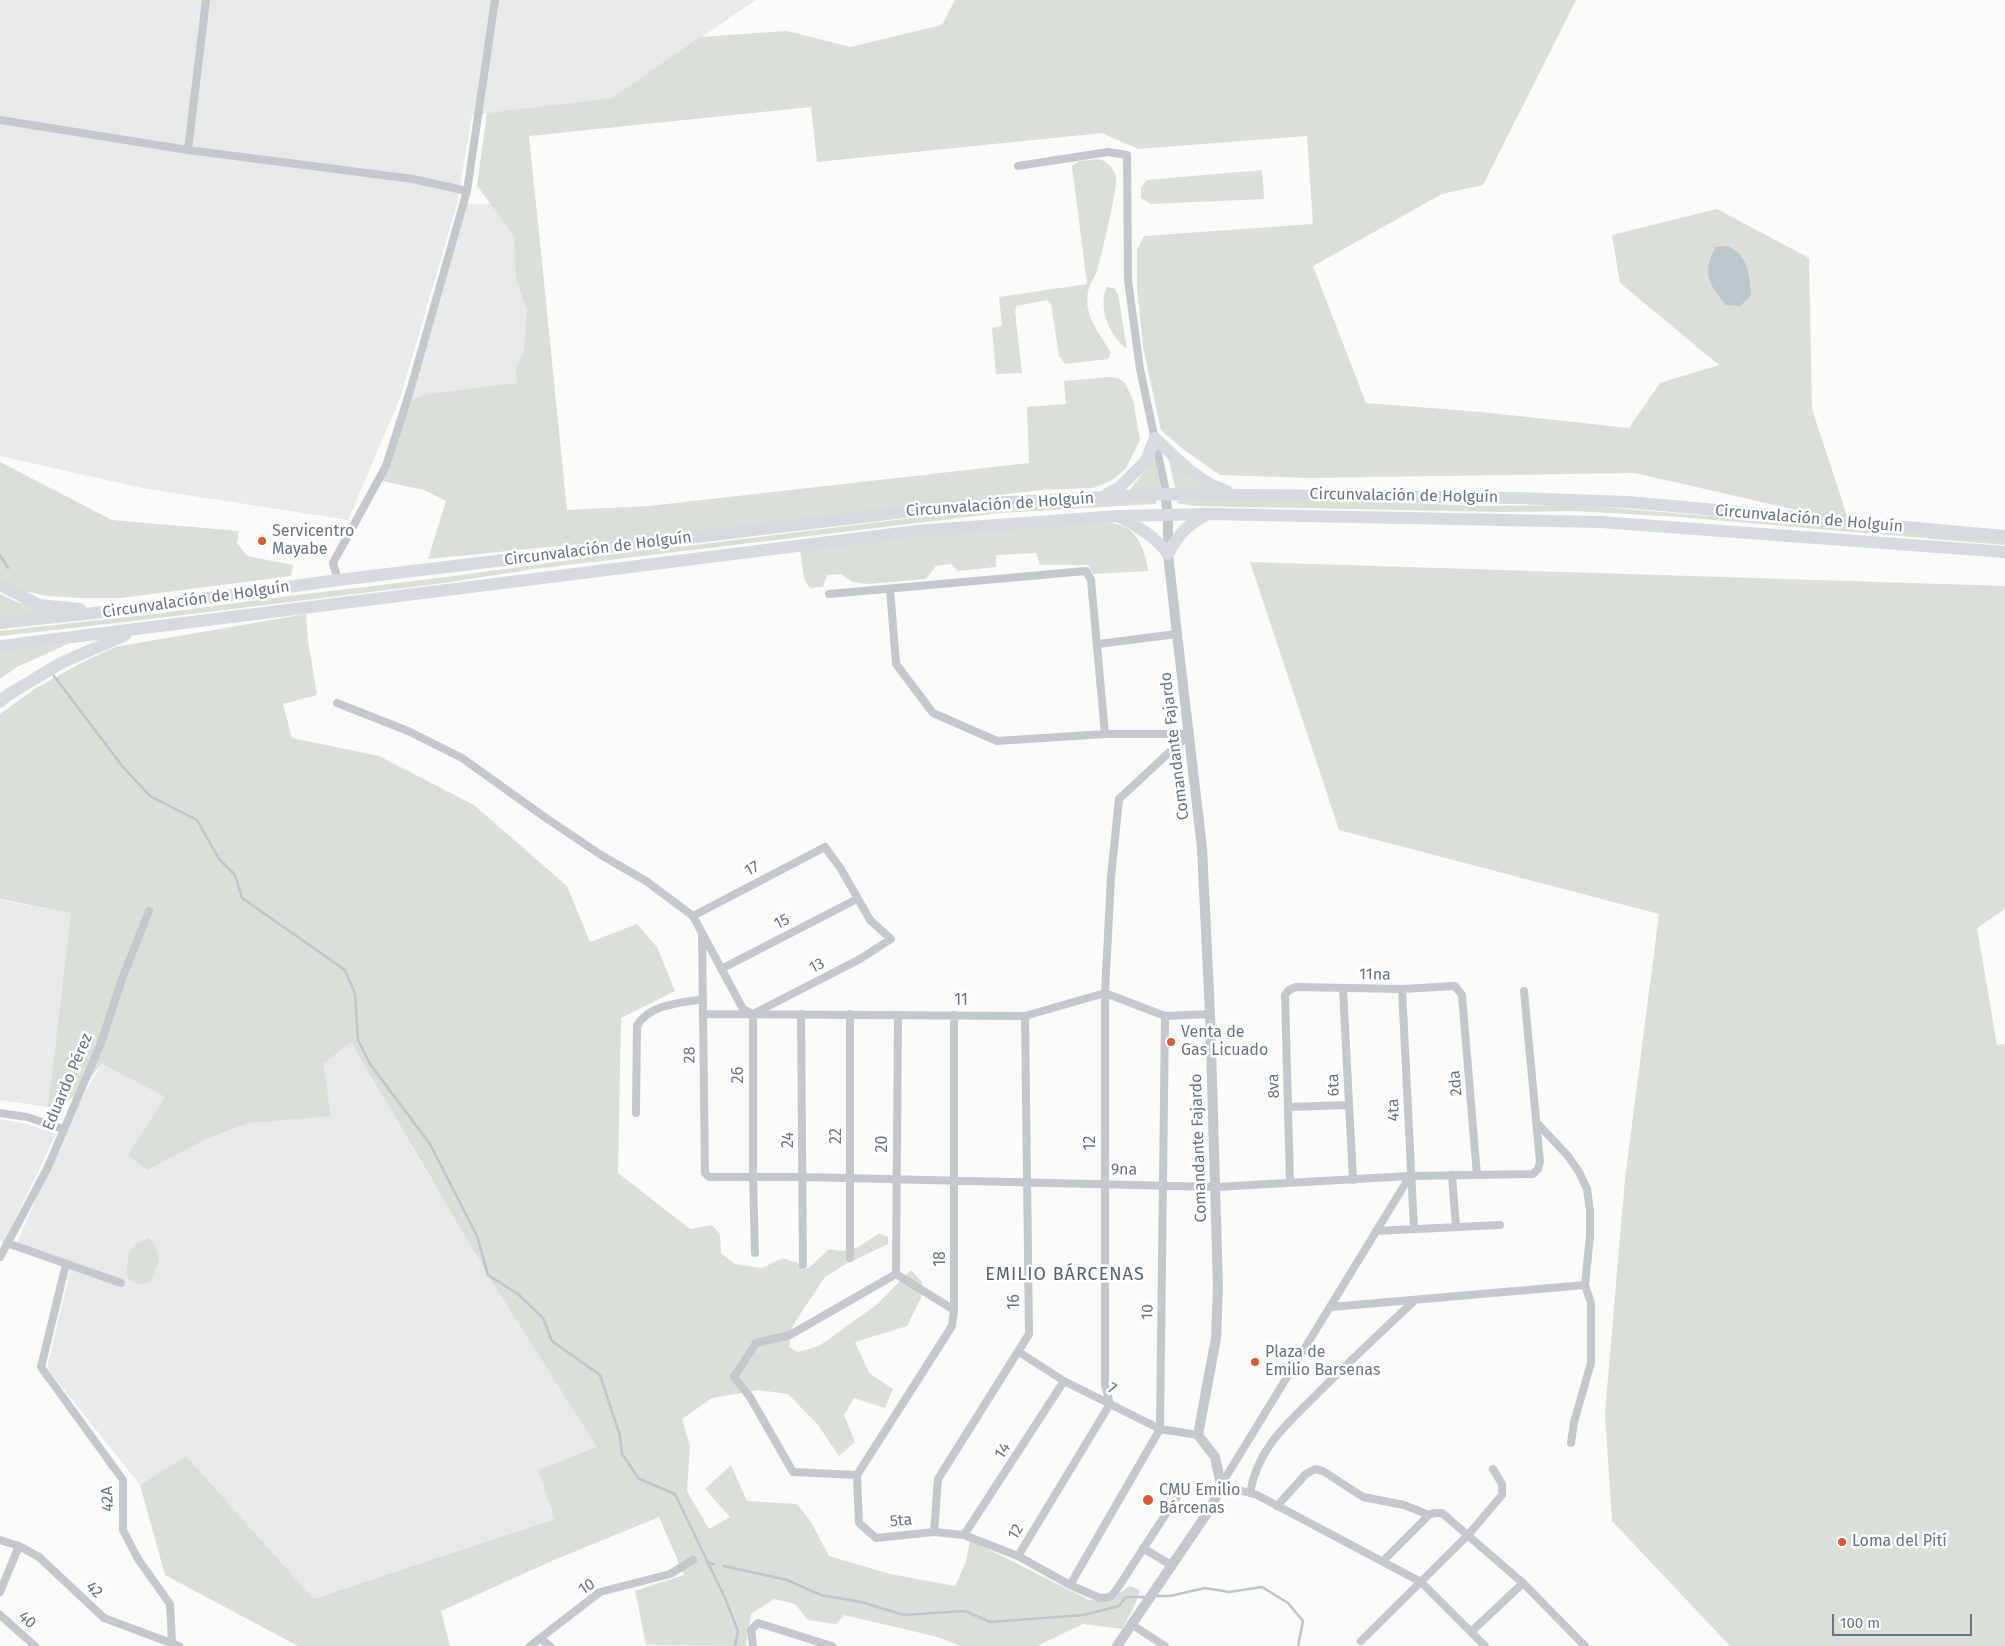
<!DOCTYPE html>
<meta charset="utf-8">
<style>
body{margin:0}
#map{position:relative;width:2005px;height:1646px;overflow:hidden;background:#fafaf8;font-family:"Fira Sans",sans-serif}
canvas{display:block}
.scale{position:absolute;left:1832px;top:1614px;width:140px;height:22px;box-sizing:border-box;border:2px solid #657683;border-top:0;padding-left:6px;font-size:15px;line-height:18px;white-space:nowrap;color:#657683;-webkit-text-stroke:4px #fff;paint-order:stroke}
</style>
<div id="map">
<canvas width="2005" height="1646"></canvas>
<div class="scale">100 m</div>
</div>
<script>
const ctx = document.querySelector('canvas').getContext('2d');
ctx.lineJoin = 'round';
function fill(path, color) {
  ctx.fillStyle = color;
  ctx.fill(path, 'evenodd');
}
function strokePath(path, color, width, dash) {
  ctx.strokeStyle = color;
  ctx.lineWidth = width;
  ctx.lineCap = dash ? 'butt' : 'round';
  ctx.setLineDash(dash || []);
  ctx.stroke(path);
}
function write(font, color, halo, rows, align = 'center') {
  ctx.font = font + ' "Fira Sans",sans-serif';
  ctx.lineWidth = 5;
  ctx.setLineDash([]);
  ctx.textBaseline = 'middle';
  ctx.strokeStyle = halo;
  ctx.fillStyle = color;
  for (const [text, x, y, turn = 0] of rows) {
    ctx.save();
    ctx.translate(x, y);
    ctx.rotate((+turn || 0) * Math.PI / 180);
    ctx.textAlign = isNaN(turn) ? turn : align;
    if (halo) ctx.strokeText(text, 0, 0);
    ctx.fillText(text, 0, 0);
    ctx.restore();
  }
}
fill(new Path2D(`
 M 0,0 L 756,0 L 612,98 L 472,115 L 457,204 L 400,398 L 348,520 L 142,488 L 0,456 Z
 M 536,203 L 554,386 L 407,402 L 464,204 Z
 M 0,900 L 71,913 L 48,1107 L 0,1100 Z
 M 351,1041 L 425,1169 L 597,1447 L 556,1519 L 314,1599 L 186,1456 L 140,1485 L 47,1368 L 71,1267 L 16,1246 L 71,1116 L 102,1064 L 165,1097 L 128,1155 L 206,1139 L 249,1123 Z
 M 0,1119 L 28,1124 L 56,1134 L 4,1242 L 0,1241 Z`), '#e8e9e9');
fill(new Path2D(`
 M 955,0 L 1576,0 L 1483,185 L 1442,194 L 1313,266 L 1366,403 L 1481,412 L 1629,428 L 1660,383 L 1719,365 L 1620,283 L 1612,235 L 1717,209 L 1809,258 L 1812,409 L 1849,522 L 1635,473 L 1310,478 L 1220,475 L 1184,450 L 1161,430 L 1143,347 L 1137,287 L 1137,250 L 1144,236 L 1313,224 L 1307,136 L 1138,149 L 1102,133 L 817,162 L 811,107 L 529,136 L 567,510 L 649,506 L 1029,463 L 1027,407 L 1066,404 L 1064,381 L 1109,377 L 1118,378 L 1125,383 L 1133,400 L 1140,440 L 1126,468 L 1111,481 L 1093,488 L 1041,490 L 649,537 L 428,559 L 446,501 L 424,490 L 382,481 L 407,402 L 427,394 L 517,383 L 516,369 L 524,352 L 527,310 L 516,278 L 514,235 L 477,186 L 487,113 L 612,98 L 700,37 L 787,31 L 850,47 L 942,25 Z
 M 1099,159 C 1108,162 1114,168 1116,177 C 1118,189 1101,256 1097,271 C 1094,278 1089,285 1088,292 C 1083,314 1100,335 1111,352 L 1108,359 L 1065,364 L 1059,356 L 1051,304 L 1047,300 L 1017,306 L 1015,311 L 1022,373 L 996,374 L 992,328 L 1002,326 L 999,297 L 1087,284 L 1072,166 L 1079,161 Z
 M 1262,170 L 1264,199 L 1150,204 L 1141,198 L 1141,187 L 1147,180 Z
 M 1107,287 L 1114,288 L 1118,294 L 1127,349 C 1110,337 1097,307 1107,287 Z
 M 1155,457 L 1161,491 L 1130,490 L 1133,486 Z
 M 1168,457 L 1206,488 L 1205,491 L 1176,492 Z
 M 0,462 L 112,520 L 239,531 L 237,543 L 247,556 L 293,565 L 291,576 L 121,598 L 82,598 L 47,596 L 24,591 L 0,579 Z
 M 1180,499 L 1379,502 L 1482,506 L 1576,505 L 2005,540 L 2005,545 L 1679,517 L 1575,511 L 1502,512 L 1195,506 L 1176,503 Z
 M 1156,500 L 1156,504 L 1000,513 L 534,569 L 444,583 L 134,621 L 0,636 L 0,631 L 155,614 L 273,598 L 447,577 L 636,551 L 687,546 L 904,519 L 1033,505 Z
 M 1090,522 C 1098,523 1109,522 1117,524 C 1139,530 1145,551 1148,571 L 1093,574 L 1088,565 L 1040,565 L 1036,553 L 996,555 L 996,567 L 958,571 L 951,564 L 936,566 L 926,579 L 868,584 L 853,582 L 841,574 L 827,575 L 823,587 L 810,588 L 804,579 L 800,549 L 1046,524 Z
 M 1250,562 L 2005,586 L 2005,909 L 1977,928 L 1997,1045 L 2005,1044 L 2005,1646 L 1730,1646 L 1612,1521 L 1605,1413 L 1625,1179 L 1659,914 L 1339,830 Z
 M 0,594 L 17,602 L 55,613 L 0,619 Z
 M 306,614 L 308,641 L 317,695 L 283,704 L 292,738 L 379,756 L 474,805 L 567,886 L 590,942 L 637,924 L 657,947 L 675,991 L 621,1018 L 618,1173 L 690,1229 L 712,1225 L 720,1234 L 721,1253 L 735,1264 L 762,1268 L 783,1258 L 798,1263 L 802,1270 L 810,1267 L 829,1249 C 851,1255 862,1245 879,1233 L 888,1237 L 888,1244 L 844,1265 L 825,1277 L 793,1325 L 789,1347 L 798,1352 L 819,1346 L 875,1306 L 911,1270 L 922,1282 L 921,1298 L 907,1326 L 855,1342 L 869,1373 L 893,1389 L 885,1408 L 854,1398 L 844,1415 L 855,1442 L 839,1456 L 818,1425 L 788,1394 L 758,1390 L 712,1398 L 682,1419 L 690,1446 L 687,1491 L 709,1529 L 730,1517 L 705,1489 L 731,1465 L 747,1501 L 797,1504 L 811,1522 L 829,1556 L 890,1574 L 955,1586 L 966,1562 L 970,1540 L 1089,1600 L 1110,1599 L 1130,1586 L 1140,1590 L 1134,1607 L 1122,1629 L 1083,1624 L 1037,1646 L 961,1646 L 938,1637 L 844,1615 L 836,1624 L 808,1620 L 795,1604 L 774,1599 L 751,1614 L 746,1646 L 646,1645 L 635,1591 L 684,1575 L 659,1517 L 554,1560 L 441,1611 L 450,1646 L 298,1646 L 165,1575 L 140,1485 L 186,1456 L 314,1599 L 555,1519 L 538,1470 L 597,1447 L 488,1275 L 351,1042 L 323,1064 L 331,1116 L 249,1123 L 206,1139 L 147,1170 L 128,1155 L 165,1097 L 102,1064 L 68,1102 L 48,1107 L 71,913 L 0,899 L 0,714 L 33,690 L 79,664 L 115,647 Z
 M 68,644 L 17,667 L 0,679 L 0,651 Z
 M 149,1238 C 163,1254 159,1264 151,1281 L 138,1285 L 128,1278 C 125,1260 129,1243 149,1238 Z`), '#dadfd7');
fill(new Path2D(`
 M 1727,246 C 1748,254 1750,276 1751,296 L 1740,306 L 1726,305 C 1709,285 1701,272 1716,247 Z`), '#bbc7cb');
strokePath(new Path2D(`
 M 0,555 L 8,568
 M 54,676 L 123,767 L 150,796 L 197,820 L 219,859 L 235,875 L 242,898 L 345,970 L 355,994 L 358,1040 L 370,1064 L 430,1144 L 477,1236 L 488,1275 L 518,1294 L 543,1318 L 552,1341 L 600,1375 L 620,1436 L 622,1454 L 639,1479 L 675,1494 L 725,1598 L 738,1631 L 735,1646
 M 707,1562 L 714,1564
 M 724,1566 L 787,1580 L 821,1595 L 861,1602 L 904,1615 L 965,1611 L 990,1622 L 1084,1615 L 1119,1606 L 1126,1597 L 1147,1597
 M 1155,1596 L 1170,1596 L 1205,1588 L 1229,1592 L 1262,1587 L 1288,1603 L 1303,1621 L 1298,1646`), '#bbc7cb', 2.5);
strokePath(new Path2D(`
 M 0,120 L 188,150 L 413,179 L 467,191
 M 188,150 L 206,0
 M 1018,166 L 1108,152 L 1127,155 L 1128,280 L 1140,369 L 1166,492 L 1165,494
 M 338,580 L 333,563 L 386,466 L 410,391 L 467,191 L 495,0
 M 890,589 L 896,664 L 933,713 L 997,741 L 1105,734 L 1189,734
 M 829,594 L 1086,571 L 1091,580 L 1105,734
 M 1098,644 L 1177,634
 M 337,703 L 408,731 L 462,758 L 546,818 L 601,855 L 646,881 L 693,916 L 743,1009 L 753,1014
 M 693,916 L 825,847 L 841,869 L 870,920 L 891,939 L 860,959 L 755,1013
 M 702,934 L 705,1173 L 709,1177 L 803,1177 L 1216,1187 L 1410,1176 L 1533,1174 L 1538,1169 L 1540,1162 L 1524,991
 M 721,969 L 857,899
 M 1343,989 L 1353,1180
 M 1402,989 L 1414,1229
 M 704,1014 L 1025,1016 L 1105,993 L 1165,1016 L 1210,1014
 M 753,1014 L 753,1177 L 755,1253
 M 801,1014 L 803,1265
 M 850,1014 L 850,1258
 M 1289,1107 L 1348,1105
 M 0,1113 L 27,1117 L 63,1129
 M 636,1113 L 637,1026 C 649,1004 681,1003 703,999
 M 1536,1122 L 1568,1156 L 1579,1172 L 1587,1189 L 1590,1211 L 1590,1236 L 1585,1285 L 1591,1303 L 1591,1363 L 1574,1422 L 1571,1443
 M 1452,1175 L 1456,1227
 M 1410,1176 L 1221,1485 L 1257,1495 L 1421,1582 L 1485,1646
 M 1290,1183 L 1285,995 L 1289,990 L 1296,987 L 1402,989 L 1455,986 L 1462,995 L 1477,1175
 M 1376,1231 L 1500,1225
 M 7,1243 L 121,1283
 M 0,1257 L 47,1169 L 101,1043 L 122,979 L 149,911
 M 66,1264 L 41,1367 L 123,1480 L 123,1530 L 138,1559 L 170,1604 L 172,1643
 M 896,1274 L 898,1015
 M 896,1274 L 954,1310
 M 1331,1307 L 1585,1285
 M 1019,1352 L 1064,1381 L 1160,1429 L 1198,1435
 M 857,1475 L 952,1326 L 954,1310 L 954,1015
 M 857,1475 L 859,1523 L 876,1538 L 934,1532 L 964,1535 L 1018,1556 L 1070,1585 L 1100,1598 L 1110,1597 L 1115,1592 L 1177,1497
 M 857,1475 L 793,1472 L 750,1397 L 734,1377 L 756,1343 L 790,1335 L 896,1274
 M 1250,1493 C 1258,1446 1289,1423 1320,1391 C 1351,1360 1382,1331 1414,1301
 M 1277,1506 L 1306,1474 L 1315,1469 L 1323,1471 L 1363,1497 L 1404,1505 L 1429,1515
 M 934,1532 L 938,1479 L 1029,1334 L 1025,1016
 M 964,1535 L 1064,1381
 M 0,1540 L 19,1546 L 39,1557 L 104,1618 L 179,1646
 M 1143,1548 L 1171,1565
 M 1018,1556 L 1110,1404 L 1105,1385 L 1105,993 L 1111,877 L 1119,799 L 1189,734
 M 1383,1561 L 1429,1515 L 1434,1513 L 1442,1513 L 1523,1583 L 1585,1646
 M 1070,1585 L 1160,1429 L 1165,1016
 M 0,1592 L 19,1546
 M 0,1615 L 35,1646
 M 1131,1624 L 1165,1646
 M 1471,1632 L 1523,1583
 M 541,1639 L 550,1646
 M 1361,1641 L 1468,1535 L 1502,1495 L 1502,1484 L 1493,1469
 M 530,1646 L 600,1592 L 670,1574 L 693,1560
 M 753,1646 L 751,1630 L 758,1623 L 832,1646`), '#c3c8cc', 8);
strokePath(new Path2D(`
 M 1117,1646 L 1212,1506 L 1221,1485 L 1215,1457 L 1198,1435 L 1216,1338 L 1218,1287 L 1210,1014 L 1202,848 L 1177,634 L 1168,554 L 1168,515 L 1165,494`), '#c3c8cc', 10);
strokePath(new Path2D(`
 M 1107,494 L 1120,487 L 1146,461 L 1155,438 C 1176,458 1199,483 1227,491
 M 1120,517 C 1140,528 1155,536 1168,554 C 1179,534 1185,527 1204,516
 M 0,585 L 39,605 L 80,609
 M 0,623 L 130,609 L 338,580 L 970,504 L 1165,494 L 1516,498 L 1628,502 L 2005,536
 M 0,646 L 917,531 L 1118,516 L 1208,514 L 1601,522 L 2005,552
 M 0,702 L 6,696 L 61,663 L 125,635`), '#d6dbdf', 12);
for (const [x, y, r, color] of [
 [262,541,5,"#e4572e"],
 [1171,1042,5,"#e4572e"],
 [1255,1362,5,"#e4572e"],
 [1148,1500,6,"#e4572e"],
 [1842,1542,5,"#e4572e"]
]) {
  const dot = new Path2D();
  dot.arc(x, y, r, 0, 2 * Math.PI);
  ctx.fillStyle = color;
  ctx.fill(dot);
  strokePath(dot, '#fff', 2);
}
write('16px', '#657683', '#fff', [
 ["Circunvalación de Holguín",1404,496,1],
 ["Circunvalación de Holguín",1000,505,-4],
 ["Circunvalación de Holguín",1809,519,5],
 ["Circunvalación de Holguín",598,549,-7],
 ["Circunvalación de Holguín",196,600,-8],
 ["Comandante Fajardo",1175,746,-97],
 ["17",752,869,-28],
 ["15",782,922,-27],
 ["13",817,966,-27],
 ["11na",1375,975,1],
 ["11",961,1001],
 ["28",690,1055,-91],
 ["26",739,1075,-90],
 ["Eduardo Pérez",68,1082,-67],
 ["2da",1456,1083,-95],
 ["6ta",1334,1085,-92],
 ["8va",1274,1086,-92],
 ["4ta",1394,1110,-92],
 ["22",837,1136,-90],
 ["24",789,1140,-90],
 ["12",1091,1143,-90],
 ["20",883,1144,-90],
 ["Comandante Fajardo",1199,1148,-92],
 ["9na",1124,1170,1],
 ["18",941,1259,-90],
 ["16",1015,1302,-90],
 ["10",1148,1312,-89],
 ["7",1112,1389,27],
 ["14",1003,1451,-57],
 ["42A",108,1499,-92],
 ["5ta",901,1521,-6],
 ["12",1016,1532,-59],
 ["10",587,1587,-33],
 ["42",94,1590,43],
 ["40",27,1620,42]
]);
write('16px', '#657683', '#fff', [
 ["Servicentro",272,532],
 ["Mayabe",272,550],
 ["Venta de",1181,1033],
 ["Gas Licuado",1181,1051],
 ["Plaza de",1265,1353],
 ["Emilio Barsenas",1265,1371],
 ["CMU Emilio",1159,1491],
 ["Bárcenas",1159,1509],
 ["Loma del Pití",1852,1542]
], 'left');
ctx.letterSpacing = '1px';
write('18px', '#57646e', '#fff', [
 ["EMILIO BÁRCENAS",1065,1275]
]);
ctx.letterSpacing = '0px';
</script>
